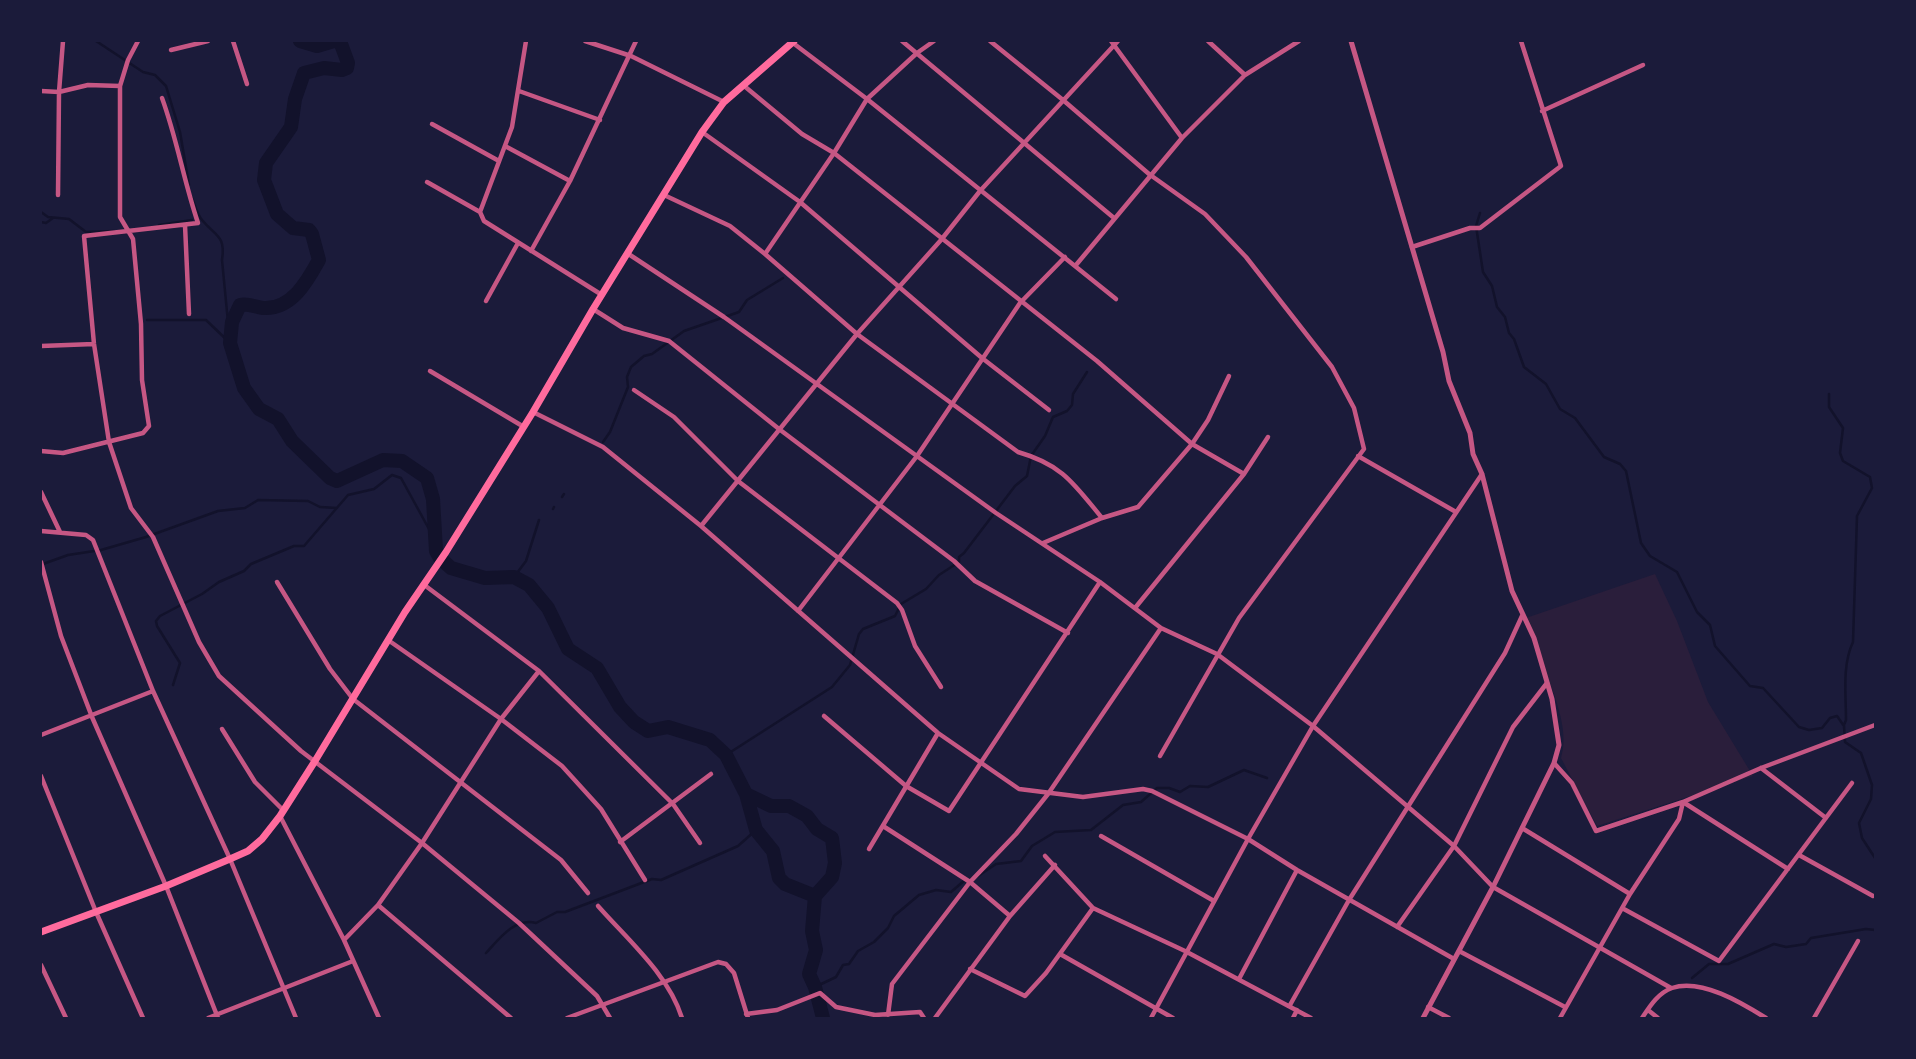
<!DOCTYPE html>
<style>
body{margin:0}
#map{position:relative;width:1916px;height:1059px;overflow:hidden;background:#1b1b3a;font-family:"Alegreya Sans",sans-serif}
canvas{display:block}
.frame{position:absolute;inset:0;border:42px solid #1b1b3a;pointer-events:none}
</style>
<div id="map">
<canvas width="1916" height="1059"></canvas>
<div class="frame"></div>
</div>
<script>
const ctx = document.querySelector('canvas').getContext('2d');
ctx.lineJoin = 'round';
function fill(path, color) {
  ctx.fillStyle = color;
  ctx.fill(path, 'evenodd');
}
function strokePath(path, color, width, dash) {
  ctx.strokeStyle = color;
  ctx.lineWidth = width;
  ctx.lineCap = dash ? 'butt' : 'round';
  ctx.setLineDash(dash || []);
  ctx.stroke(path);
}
fill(new Path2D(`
 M 1655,574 L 1677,621 L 1708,702 L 1753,776 L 1597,826 L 1561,758 C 1574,720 1536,655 1523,619 Z`), '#2a1e3b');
strokePath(new Path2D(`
 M 96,41 L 143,72 L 155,75 L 166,86 L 180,132 L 189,185
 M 192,198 C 195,205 197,214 202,220 C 215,236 226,235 222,260 L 230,343
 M 41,212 L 48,217 L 69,219 L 86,232 L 114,231
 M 1480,213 L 1476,226 L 1483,272 L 1492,286 L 1497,307 L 1505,317 L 1509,333 L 1514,339 L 1524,367 L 1546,384 L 1560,409 L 1575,418 L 1604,457 L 1620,464 L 1626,471 L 1641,543 L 1650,556 L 1677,572 L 1697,612 L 1710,625 L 1715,646 L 1750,686 L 1763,688 L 1799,727 L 1809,730 L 1822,728 L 1830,718 L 1837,716 L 1844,726 L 1845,742 L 1861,753 L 1872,785 L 1871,799 L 1859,823 L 1862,838 L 1875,858
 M 41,222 L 46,223 L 53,218
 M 159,225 L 192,220
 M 147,320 L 206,320 L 229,342
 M 1829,394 L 1829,407 L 1843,428 L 1840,453 L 1843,461 L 1870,477 L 1872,488 L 1857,516 L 1853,642 C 1842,665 1846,695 1846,720 L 1844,725
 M 603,442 L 610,432 L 628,387 L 627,377 L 631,367 L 644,356 L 652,354 L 684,331 L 739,312 L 747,300 L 783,278
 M 562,497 L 564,494
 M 553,509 L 554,507
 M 43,564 L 68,555 L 101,550 L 146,537 L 218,511 L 245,508 L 258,500 L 308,501 L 320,507 L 337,508
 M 514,577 L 526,561 L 539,520
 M 173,685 L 180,663 L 157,626 L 156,621 L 160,616 L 202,594 L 219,582 L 244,571 L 251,564 L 294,546 L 304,546 L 348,495 L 374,489 L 392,475 L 401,478 L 435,540
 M 726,755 L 832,687 L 850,665 L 859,634 L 863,629 L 895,616 L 901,604 L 926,589 L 939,575 L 959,562 L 959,557 L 964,553 L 1015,486 L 1027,476 L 1031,456 L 1045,436 L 1053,417 L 1067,411 L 1072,405 L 1073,394 L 1087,372
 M 975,878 L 996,864 L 1021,861 L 1032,846 L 1055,832 L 1091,830 L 1123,805 L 1141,802 L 1157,788 L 1169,788 L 1180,792 L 1190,786 L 1208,787 L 1244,770 L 1267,778
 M 486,953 C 499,939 515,917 536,923 L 557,912 L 565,912 L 652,879 L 661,880 L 738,846 L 756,830
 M 1692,978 L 1709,964 L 1728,964 L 1774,944 L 1786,947 L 1806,944 L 1811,938 L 1866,929 L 1875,930
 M 815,987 L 836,977 L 843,965 L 849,964 L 858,951 L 874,942 L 888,928 L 894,916 L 919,895 L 936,890 L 951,892 L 965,880`), '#12122b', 2.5);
strokePath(new Path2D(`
 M 300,41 L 317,46 L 334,41
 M 336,41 L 341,44 L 348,63 L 347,68 L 342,70 L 324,68 L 304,73 L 295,99 L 291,127 L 266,163 L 264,180 L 277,214 L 293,228 L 309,230 L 312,234 L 319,260 C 308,280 292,310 263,308 C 255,307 248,303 240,305 L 232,322 L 230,343 L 244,388 L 259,409 L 278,419 L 292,441 L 330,478 L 337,481 L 383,460 L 402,461 L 427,478 L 433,499 L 436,551 L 440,558 L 451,568 L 485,578 L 514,577 L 529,585 L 548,608 L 568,649 L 597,668 L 620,707 L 634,722 L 648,731 L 668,727 L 710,740 L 726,755 L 746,794 L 771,806 L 789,806 L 807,816 L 817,829 L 832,838 L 835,863 L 832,877 L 815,896 L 812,931 L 816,950 L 809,974 L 815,987 L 823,1018
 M 746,794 L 756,830 L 773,851 L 779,878 L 785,884 L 815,896`), '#12122b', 14);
strokePath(new Path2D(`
 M 233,41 L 247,84
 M 526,41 L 512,127 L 480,212 L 484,221 L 602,295
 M 585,41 L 631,56 L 724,102
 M 902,41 L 1114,218
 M 990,41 L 1063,100 L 1149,174 L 1205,214 L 1246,257 L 1332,367 L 1354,408 L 1364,449 L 1239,618 L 1160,756
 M 1111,41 L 1182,138
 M 1208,41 L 1245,75
 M 793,43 L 867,99 L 1116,299
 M 171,50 L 208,41
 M 743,85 L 802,134 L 834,153 L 1097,361 L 1192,444 L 1244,474
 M 41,91 L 59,92 L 88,85 L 120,86
 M 519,91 L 600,120
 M 162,98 C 177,139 184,182 198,223 L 84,236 L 94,344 L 109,442 L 131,508 L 153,537 L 199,642 L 219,676 L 301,751 L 422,843 L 519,923 L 597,996 L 610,1018
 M 1542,111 L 1643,65
 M 432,124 L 499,161
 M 702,132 L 800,202 L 982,358 L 1049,410
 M 505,146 L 570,181
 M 427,182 L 480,212
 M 58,195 L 59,92 L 63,41
 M 664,195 L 730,226 L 765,254 L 857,334 L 1018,452 C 1063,465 1074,484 1102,518
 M 185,225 L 189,314
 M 1412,247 L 1470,228 L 1480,228 L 1561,166 L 1521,41
 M 531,251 L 570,181 L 636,41
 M 627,253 L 724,317 L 996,513 L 1100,582 L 1161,628 L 1217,654 L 1313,726 L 1454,846 L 1493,887 L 1671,988
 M 765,254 L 834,153 L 867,99 L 917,53 L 934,41
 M 1076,265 L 1182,138 L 1245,75 L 1299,41
 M 486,301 L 518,243
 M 593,309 L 623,328 L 669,341 L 779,429 L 954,561 L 975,581 L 1068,633
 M 41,346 L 94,344
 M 430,371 L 524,427
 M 634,390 L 674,417 L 738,481 L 897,603 L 902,610 L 915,646 L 941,687
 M 533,412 L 603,447 L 701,526 L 938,733 L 1019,789 L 1083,797 L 1143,789 L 1152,791 L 1248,839 L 1297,870 L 1454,959
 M 41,451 L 63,453 L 143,433 L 149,426 L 142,380 L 141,324 L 133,239 L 120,217 L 120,86 L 128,60 L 138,41
 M 1358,456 L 1456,512
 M 41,492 L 60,532
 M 701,526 L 857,334 L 941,240 L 980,191 L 1118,41
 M 41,531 L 86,535 L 93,540 L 153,691 L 230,859 L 296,1018
 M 1043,543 L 1102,518 L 1138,507 L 1192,444 L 1208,420 L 1229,376
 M 41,562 L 61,636 L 92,717 L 166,886 L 218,1018
 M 277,582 L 330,669 L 353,699 L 561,860 L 588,893
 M 423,584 L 539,671 L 673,804 L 700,843
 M 1135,608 L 1244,474 L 1268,437
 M 798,611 L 917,456 L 1020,303 L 1065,257
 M 388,640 L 501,719 L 562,766 L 601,809 L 645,880
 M 824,716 L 906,786 L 949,811 L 1100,582
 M 222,729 L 255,782 L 284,811
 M 41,735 L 153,691
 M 1554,763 L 1572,783 L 1596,831 L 1683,802 L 1761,768 L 1875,725
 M 1761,768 L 1826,818
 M 41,776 L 96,912 L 143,1018
 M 280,816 L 344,940 L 379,1018
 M 883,826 L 970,882 L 1010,916
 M 1522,828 L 1630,894
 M 1101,836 L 1214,901
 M 620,842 L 711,774
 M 869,849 L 938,733
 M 1799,855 L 1873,896
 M 1045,856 L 1093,908 L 1185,951 L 1311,1018
 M 378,905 L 511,1018
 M 598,906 C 628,940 668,974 682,1018
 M 1622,908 L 1719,961 L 1852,783
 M 1397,927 L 1454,846 L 1513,727 L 1547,683
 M 344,940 L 378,905 L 422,843 L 501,719 L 539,671
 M 1459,951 L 1565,1007
 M 1060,954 L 1173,1018
 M 41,965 L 66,1018
 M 970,969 L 1025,996 L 1046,973 L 1093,908
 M 1239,979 L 1297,870
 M 1290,1005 L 1349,900 L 1505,653 L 1522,616
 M 1428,1007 L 1449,1018
 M 1648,1010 L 1658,1018
 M 746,1014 L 777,1010 L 820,993 L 836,1007 L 875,1015 L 920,1012 L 924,1018
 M 888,1015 L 892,984 L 970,882 L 1016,834 L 1048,794 L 1161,628
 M 208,1018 L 353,961
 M 567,1018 L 718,962 L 726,964 L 734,973 L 748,1018
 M 935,1018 L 1010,916 L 1055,865
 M 1151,1018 L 1248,839 L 1313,726 L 1482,474
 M 1293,1018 L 1297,1010
 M 1560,1018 L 1630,894 L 1679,819 L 1683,802 L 1788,869
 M 1642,1018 C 1650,1006 1658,993 1672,988 C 1701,978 1742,1003 1766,1018
 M 1814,1018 L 1858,941`), '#c65784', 4.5);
strokePath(new Path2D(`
 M 1351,41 L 1443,352 L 1449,381 L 1470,433 L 1473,454 L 1482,474 L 1512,591 L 1534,638 L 1552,699 L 1559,745 L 1554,763 L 1493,887 L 1423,1018`), '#c65784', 5);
strokePath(new Path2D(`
 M 41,932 L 166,886 L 230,859 L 248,851 L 262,839 L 280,816 L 315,761 L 405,612 L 446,552 L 533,412 L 593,309 L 702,132 L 724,102 L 794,41`), '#ff6b9d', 7);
</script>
